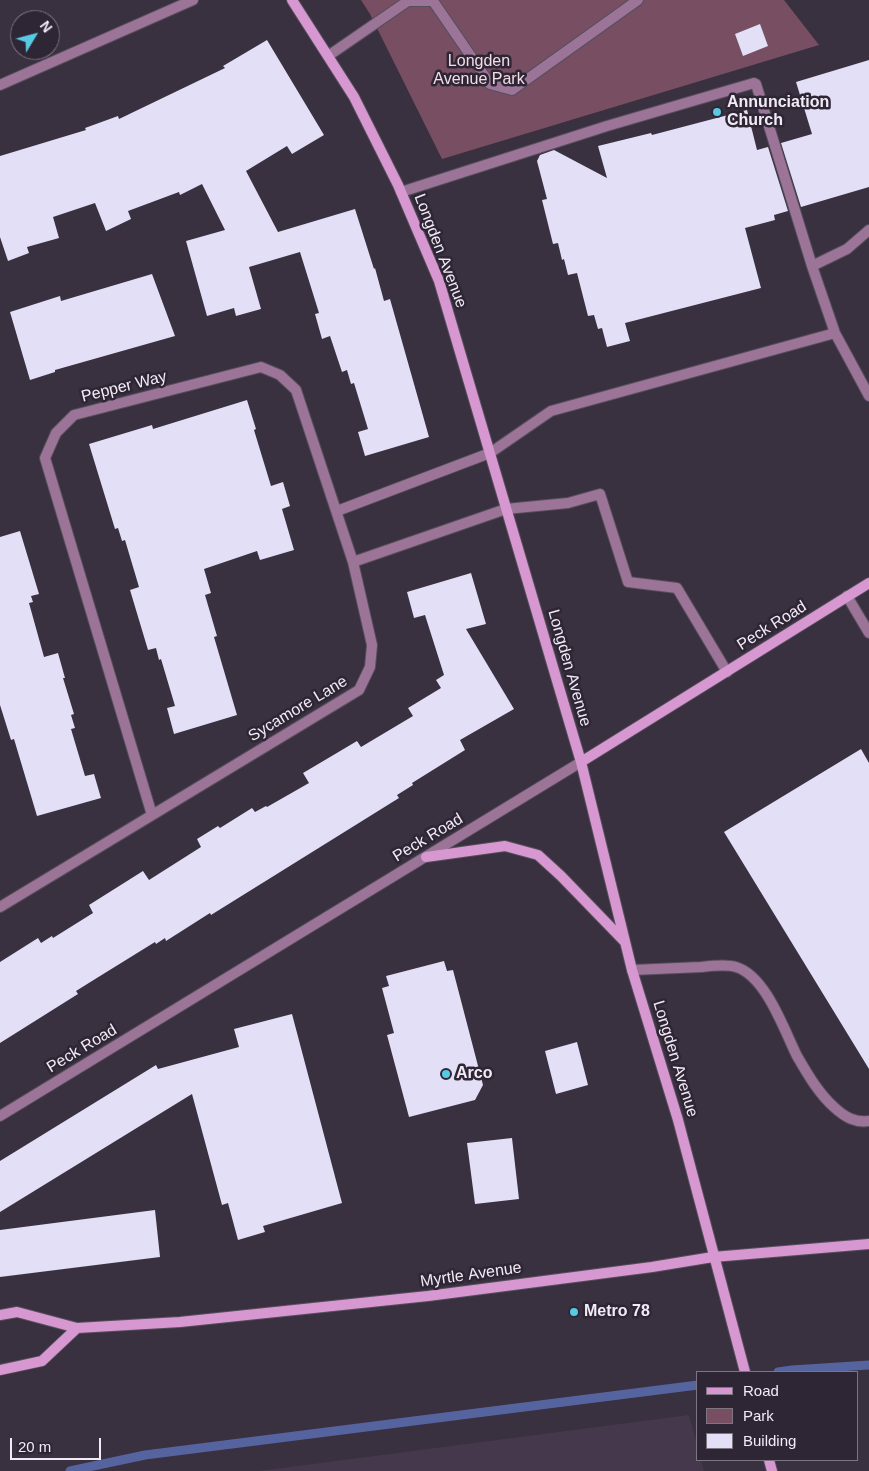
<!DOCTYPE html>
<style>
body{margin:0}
#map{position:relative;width:869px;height:1471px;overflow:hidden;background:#393040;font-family:Arial,sans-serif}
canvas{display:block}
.legend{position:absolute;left:696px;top:1371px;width:162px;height:90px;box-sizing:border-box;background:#2f2635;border:1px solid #7d7582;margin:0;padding:6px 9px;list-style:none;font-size:15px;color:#f1ebf6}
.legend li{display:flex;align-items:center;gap:10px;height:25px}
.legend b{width:25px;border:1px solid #7d7582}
.north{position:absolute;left:10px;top:10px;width:50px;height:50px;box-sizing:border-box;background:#2f2635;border:1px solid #7d7582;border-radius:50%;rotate:53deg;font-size:14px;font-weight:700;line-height:20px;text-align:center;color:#f1ebf6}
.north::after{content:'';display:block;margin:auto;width:18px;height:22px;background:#57c9e3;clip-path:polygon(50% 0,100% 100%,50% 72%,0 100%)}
.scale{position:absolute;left:10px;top:1438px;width:91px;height:22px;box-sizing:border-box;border:2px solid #f1ebf6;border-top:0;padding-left:6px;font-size:15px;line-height:18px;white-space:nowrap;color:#f1ebf6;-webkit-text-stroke:4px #2f2635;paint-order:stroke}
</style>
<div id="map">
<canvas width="869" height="1471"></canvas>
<ul class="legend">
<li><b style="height:6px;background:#d797d0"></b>Road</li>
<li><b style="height:14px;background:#784f62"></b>Park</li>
<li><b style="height:14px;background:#e2dff6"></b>Building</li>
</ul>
<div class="north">N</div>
<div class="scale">20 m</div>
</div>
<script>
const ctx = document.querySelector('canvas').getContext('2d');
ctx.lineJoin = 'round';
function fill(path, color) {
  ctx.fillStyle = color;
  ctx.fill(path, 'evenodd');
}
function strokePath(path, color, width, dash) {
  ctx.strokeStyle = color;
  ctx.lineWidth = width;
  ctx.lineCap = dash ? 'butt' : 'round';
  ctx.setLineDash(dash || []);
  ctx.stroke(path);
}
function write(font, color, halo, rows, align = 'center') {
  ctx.font = font + ' Arial,sans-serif';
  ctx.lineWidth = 5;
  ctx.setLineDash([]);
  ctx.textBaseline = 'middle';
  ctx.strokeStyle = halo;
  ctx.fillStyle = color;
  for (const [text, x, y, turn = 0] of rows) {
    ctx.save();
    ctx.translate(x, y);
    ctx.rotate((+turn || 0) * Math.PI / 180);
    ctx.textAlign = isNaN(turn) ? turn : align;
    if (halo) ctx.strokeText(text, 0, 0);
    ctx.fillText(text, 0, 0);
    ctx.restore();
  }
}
fill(new Path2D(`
 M 689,1415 L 698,1447 L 698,1460 L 701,1460 L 704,1471 L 259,1471 Z`), '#45384c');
fill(new Path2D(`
 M 361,0 L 784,0 L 819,45 L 442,159 L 370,14 Z`), '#784f62');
strokePath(new Path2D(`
 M 778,1372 L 792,1370 L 869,1365
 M 70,1471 L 145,1455 L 698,1385`), '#55639f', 9);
fill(new Path2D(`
 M 760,24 L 768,46 L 743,56 L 735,34 Z
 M 267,40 L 324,135 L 292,154 L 287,146 L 246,171 L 278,232 L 355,209 L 374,269 L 375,268 L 384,301 L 390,299 L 429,437 L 365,456 L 358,432 L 368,429 L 354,383 L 351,384 L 347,370 L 342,372 L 330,336 L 322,339 L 315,314 L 319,313 L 300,252 L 249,267 L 261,309 L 236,316 L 234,308 L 207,316 L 186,241 L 225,230 L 202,184 L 180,195 L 179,192 L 128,211 L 131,219 L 106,231 L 95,203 L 53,217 L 59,238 L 27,247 L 29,253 L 8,261 L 0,237 L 0,156 L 86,130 L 85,128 L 118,116 L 119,119 L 225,68 L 223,66 Z
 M 869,60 L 869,187 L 801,207 L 781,143 L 812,134 L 796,82 Z
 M 747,110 L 757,150 L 768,147 L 788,211 L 774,215 L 775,220 L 745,228 L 761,288 L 625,323 L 630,341 L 607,347 L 602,328 L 598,329 L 594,315 L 588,316 L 577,273 L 568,275 L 564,259 L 562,260 L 558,243 L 553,244 L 542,200 L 547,199 L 537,161 L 540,155 L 554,150 L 607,178 L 598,146 L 651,133 L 652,135 Z
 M 152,274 L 175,336 L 55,370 L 55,372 L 30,380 L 10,312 L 60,296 L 61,301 Z
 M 247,400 L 256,429 L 254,430 L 271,486 L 283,482 L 290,506 L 282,509 L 294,550 L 260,560 L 257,551 L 204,569 L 211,593 L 205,595 L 217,636 L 214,637 L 237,715 L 174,734 L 167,708 L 175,706 L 161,659 L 159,660 L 156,648 L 148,650 L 130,590 L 139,587 L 125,540 L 122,541 L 118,528 L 115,529 L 89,444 L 152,425 L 153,429 Z
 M 20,531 L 39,594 L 31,596 L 33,602 L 29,603 L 44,657 L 58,653 L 65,678 L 63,678 L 74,714 L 71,715 L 75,728 L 71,729 L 85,776 L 94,774 L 101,798 L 37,816 L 14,739 L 11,740 L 0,705 L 0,537 Z
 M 471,573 L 486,624 L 466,629 L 514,709 L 460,740 L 465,750 L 412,783 L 413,785 L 397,795 L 399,798 L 211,915 L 210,913 L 166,941 L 165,938 L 156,944 L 155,942 L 92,981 L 76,991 L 78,994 L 0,1043 L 0,962 L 38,938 L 41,943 L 52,936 L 53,938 L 93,913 L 89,905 L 143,871 L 149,880 L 201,847 L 197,839 L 218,826 L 220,828 L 252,808 L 255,812 L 266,806 L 267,807 L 309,783 L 303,773 L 325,760 L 357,741 L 361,747 L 413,716 L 408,708 L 441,688 L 436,680 L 444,675 L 425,615 L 414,618 L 407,592 Z
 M 861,749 L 869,763 L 869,1069 L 724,832 Z
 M 444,961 L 447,971 L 453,970 L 483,1085 L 475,1100 L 409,1117 L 387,1035 L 394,1033 L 382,988 L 389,986 L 386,976 Z
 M 292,1014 L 342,1203 L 263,1226 L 265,1232 L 238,1240 L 228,1203 L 222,1205 L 192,1094 L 0,1212 L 0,1161 L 156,1065 L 158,1069 L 239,1047 L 234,1029 Z
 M 577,1042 L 588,1085 L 556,1094 L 545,1051 Z
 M 512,1138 L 519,1199 L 475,1204 L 467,1143 Z
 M 155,1210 L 160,1257 L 0,1277 L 0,1230 Z`), '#e2dff6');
const lane = new Path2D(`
 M 328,56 L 408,1 L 433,1 L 490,84 L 512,90 L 638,0
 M 401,192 L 607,126 L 754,83 L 756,84 L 812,266
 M 835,333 L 869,396
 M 490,453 L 551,411 L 835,333 L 812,266 L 847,249 L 869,230
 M 506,509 L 568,503 L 600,494 L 628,582 L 677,588 L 727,672
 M 847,596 L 869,633
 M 632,970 C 655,969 678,968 701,967 C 710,966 727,964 736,967 C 766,976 784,1030 797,1056 C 808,1075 819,1094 835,1108 C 845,1117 855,1123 869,1121`);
const street = new Path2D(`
 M 0,85 L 193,0
 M 337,511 L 490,453
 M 353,562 L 506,509
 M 0,907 L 359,690 L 370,667 L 372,645 L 353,562 L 296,390 L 280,375 L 261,367 L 74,415 L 56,433 L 45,458 L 152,815
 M 0,1116 L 581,762`);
const secondary = new Path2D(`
 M 292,0 L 354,97 L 398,185 L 439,281 L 581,762 L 632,970 L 678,1120 L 745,1372
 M 581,762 L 869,583
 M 426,857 L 505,846 L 538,855 L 561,876 L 625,942
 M 0,1315 L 17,1312 L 77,1328 L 180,1322 L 428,1296 L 652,1267 L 713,1257 L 869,1244
 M 0,1370 L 42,1361 L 77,1328
 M 769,1460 L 772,1471`);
strokePath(lane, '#564e5d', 12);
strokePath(street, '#564e5d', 12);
strokePath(secondary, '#564e5d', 12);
strokePath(lane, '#9c7497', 10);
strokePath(street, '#9c7497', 10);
strokePath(secondary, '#d797d0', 10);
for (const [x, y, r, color] of [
 [717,112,5,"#57c9e3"],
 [446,1074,5,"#57c9e3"],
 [574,1312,5,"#57c9e3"]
]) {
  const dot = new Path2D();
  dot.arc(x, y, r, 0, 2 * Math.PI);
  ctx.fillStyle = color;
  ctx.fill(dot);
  strokePath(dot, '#2f2635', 2);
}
write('16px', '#f2dde6', '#2f2635', [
 ["Longden",479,62],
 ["Avenue Park",479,80]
]);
write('bold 16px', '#f1ebf6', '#2f2635', [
 ["Annunciation",727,103],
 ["Church",727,121],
 ["Arco",456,1074],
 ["Metro 78",584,1312]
], 'left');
write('16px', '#f1ebf6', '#2f2635', [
 ["Longden Avenue",440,251,69],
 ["Pepper Way",124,387,-14],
 ["Peck Road",772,626,-32],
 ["Longden Avenue",569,668,74],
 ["Sycamore Lane",298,709,-31],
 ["Peck Road",428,838,-31],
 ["Peck Road",82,1049,-31],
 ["Longden Avenue",675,1059,73],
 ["Myrtle Avenue",471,1275,-8]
]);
</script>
